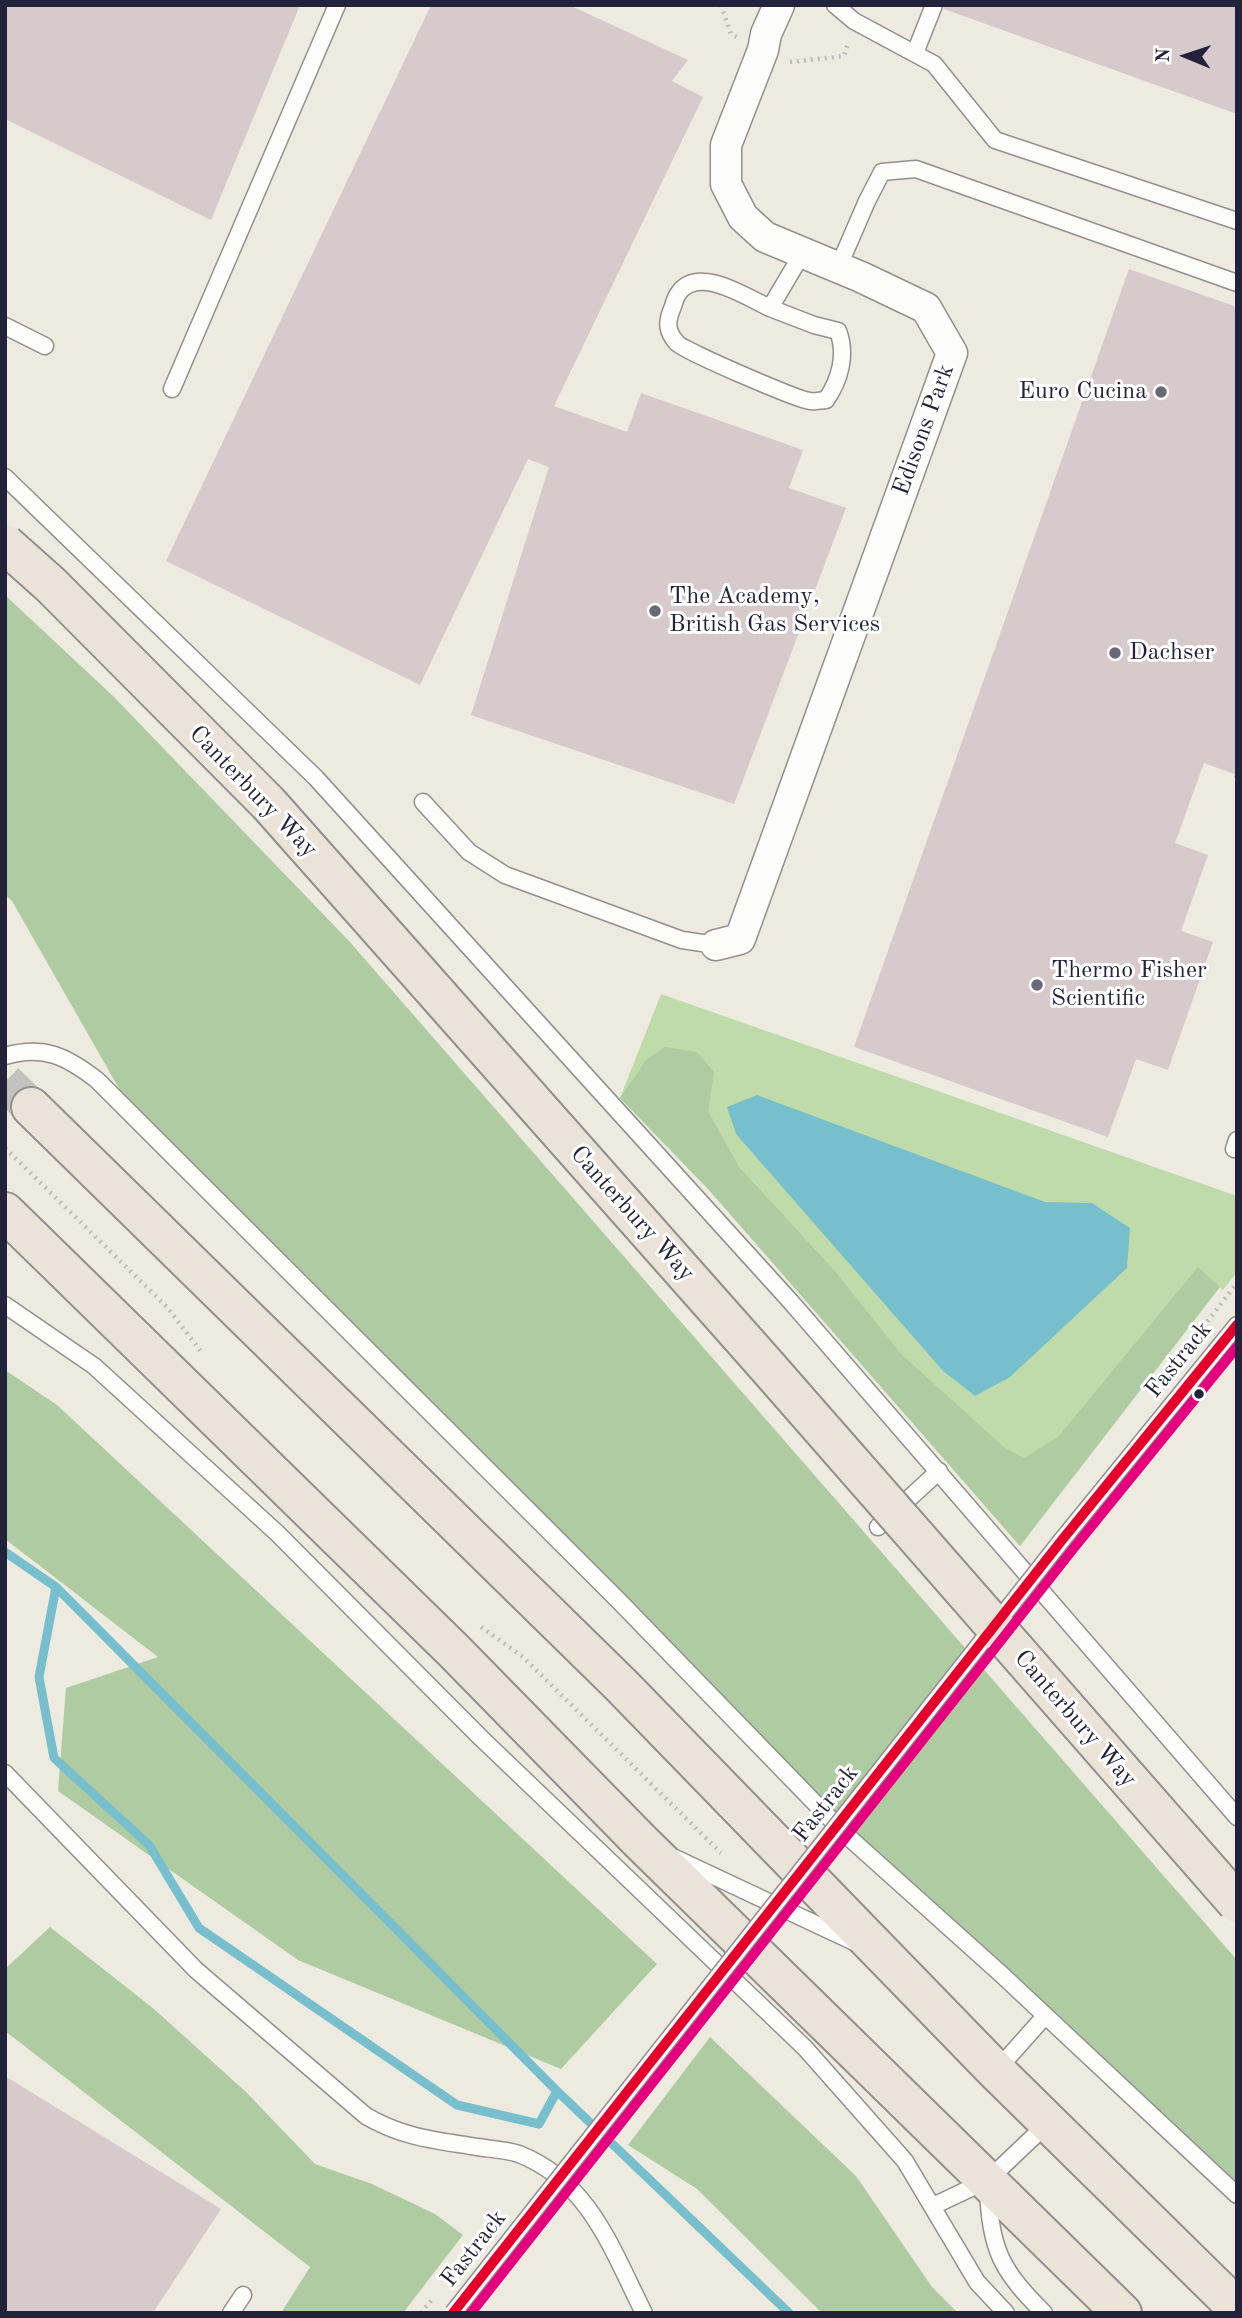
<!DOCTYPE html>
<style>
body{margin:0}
#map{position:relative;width:1242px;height:2318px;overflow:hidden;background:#edeae0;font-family:"Old Standard TT",serif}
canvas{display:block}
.frame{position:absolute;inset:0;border:7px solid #22223b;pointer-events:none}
.north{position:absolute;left:1151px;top:21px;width:70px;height:70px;-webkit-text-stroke:5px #fff;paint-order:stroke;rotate:272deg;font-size:19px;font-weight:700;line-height:28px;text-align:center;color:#22223b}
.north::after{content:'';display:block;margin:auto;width:24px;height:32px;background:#22223b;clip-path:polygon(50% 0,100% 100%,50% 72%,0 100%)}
</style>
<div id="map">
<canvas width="1242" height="2318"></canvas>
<div class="frame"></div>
<div class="north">N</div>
</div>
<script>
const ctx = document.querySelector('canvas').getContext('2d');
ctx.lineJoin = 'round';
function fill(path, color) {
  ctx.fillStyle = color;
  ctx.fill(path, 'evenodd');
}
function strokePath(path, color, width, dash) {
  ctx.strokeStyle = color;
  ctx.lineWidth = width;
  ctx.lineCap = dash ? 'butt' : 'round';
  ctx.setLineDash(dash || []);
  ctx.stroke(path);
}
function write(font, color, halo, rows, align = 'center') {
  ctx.font = font + ' "Old Standard TT",serif';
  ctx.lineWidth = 6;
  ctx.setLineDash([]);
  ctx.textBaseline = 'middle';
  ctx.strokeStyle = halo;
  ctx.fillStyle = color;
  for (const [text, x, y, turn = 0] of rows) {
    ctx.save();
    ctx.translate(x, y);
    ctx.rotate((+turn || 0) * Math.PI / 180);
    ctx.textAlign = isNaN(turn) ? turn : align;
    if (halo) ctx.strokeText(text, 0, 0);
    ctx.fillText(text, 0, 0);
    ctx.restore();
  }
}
fill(new Path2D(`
 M 661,994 L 1237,1196 L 1237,1272 L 1223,1290 L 1198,1268 L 1020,1546 L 709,1190 L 620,1098 Z`), '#c0dbaa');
fill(new Path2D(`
 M 5,595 L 114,697 L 349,941 L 1237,1960 L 1237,2195 L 869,1856 L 137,1120 L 12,901 L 5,894 Z
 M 665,1047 L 697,1052 L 714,1072 L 708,1111 L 739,1167 L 833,1269 L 901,1354 L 1005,1448 L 1024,1458 L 1058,1437 L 1198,1267 L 1220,1287 L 1020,1546 L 709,1190 L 620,1098 L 646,1060 Z
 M 5,1370 L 57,1405 L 657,1964 L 561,2069 L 298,1960 L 58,1791 L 66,1688 L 158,1657 L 5,1539 Z
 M 50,1927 L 154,2009 L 246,2092 L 315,2164 L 372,2184 L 435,2214 L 463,2235 L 403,2313 L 281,2313 L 310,2267 L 5,2031 L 5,1969 Z
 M 710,2037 L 856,2176 L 932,2287 L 958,2313 L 822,2313 L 697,2189 L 628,2145 Z`), '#afcba1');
fill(new Path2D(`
 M 757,1095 L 1045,1202 L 1092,1203 L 1130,1228 L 1127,1268 L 1010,1377 L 975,1396 L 943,1371 L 736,1134 L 727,1107 Z`), '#78bfcd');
strokePath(new Path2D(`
 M 5,1552 L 56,1587 L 557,2091 L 789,2313
 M 56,1587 L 39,1677 L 54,1758 L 149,1845 L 199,1928 L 457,2105 L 539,2124 L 557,2091`), '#78bfcd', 9);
fill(new Path2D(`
 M 5,5 L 300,5 L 211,220 L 5,119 Z
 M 431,5 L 569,5 L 688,60 L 672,81 L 703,97 L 554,406 L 627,432 L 641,393 L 803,450 L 789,488 L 846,508 L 734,804 L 471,715 L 549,467 L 528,459 L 420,685 L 166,561 Z
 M 944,5 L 1237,5 L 1237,114 L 944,9 Z
 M 1129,269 L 1237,307 L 1237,775 L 1204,763 L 1175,843 L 1208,855 L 1181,931 L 1213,942 L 1168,1070 L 1136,1059 L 1108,1137 L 854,1047 Z
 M 5,2076 L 221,2209 L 153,2313 L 5,2313 Z`), '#d6cacc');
strokePath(new Path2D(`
 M 5,1082 L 31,1107`), '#c4c2bf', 38, [38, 19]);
const lane = new Path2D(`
 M 835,5 L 854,21 L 934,64 L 995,140 L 1237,221
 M 915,53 L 934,5
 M 838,268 L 867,201 L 882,172 L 916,169 L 1237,283
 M 770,308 C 746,297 697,264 678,294 C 675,298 674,304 672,309 C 666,323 667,332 677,343 C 682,350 798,400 810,401 C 815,402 821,400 826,400 C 840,380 847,354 838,331 L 814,325 L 770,308 L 802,254
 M 5,326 L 45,346
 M 172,389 L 337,5
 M 5,477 L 316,778 L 791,1302 L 1237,1817
 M 423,802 L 469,852 L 505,875 L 682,940 L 716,945
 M 5,1056 C 44,1045 66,1056 97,1080 L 618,1600 L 844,1833 L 1001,1974 L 1237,2195
 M 1234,1149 L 1237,1140
 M 5,1305 L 94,1366 L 277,1533 L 481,1738 L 805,2048 L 905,2161 L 977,2282 L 1006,2313
 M 878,1527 L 939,1471
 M 1062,1540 L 1237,1325
 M 5,1773 L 196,1970 L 366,2116 C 404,2138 435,2140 477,2147 C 491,2149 507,2150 519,2154 C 590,2182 612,2250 644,2313
 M 675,1858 L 854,1942
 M 996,2071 L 1045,2016
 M 988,2189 C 990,2250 1002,2271 1044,2313
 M 933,2206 L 988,2180 L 1049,2122
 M 231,2313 L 243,2295`);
const street = new Path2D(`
 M 716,945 L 740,939 L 952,353 L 926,308 L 861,277 L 765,237 L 743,217 L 726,184 L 726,145 L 763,50 L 766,34 L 779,5`);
const highway = new Path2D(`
 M 31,1107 L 621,1685 L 996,2071 L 1237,2308
 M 5,1212 L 454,1651 L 641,1842 L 1122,2313`);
strokePath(lane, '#92908f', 19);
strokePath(street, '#92908f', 33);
strokePath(highway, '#92908f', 42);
strokePath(new Path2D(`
 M 721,5 L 731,34 L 737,37
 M 790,62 L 844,56 L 848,43
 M 1236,778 L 1237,775
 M 5,1148 L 167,1307 L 203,1354
 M 1203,1327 L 1237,1283
 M 481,1627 L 523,1657 L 721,1853`), '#bdbdbe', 4.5, [2, 5]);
strokePath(lane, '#fcfcfa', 16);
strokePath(street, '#fcfcfa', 30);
strokePath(highway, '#ebe3d8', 38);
const laneBridge = new Path2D(`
 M 453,2313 L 1062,1540`);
const highwayBridge = new Path2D(`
 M 5,544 L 51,585 L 269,804 L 766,1365 L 1237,1903`);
strokePath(laneBridge, '#92908f', 19, []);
strokePath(highwayBridge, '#92908f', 42, []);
strokePath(new Path2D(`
 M 421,2313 L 434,2297`), '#bdbdbe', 4.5, [2, 5]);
strokePath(laneBridge, '#fcfcfa', 16);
strokePath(highwayBridge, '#ebe3d8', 38);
strokePath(new Path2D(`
 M 453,2313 L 1062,1540 L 1237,1325`), '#e4002b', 10);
strokePath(new Path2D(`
 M 471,2313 L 1073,1549 L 1237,1347`), '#e5007d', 10);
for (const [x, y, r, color] of [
 [1161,392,7,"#696875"],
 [655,611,7,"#696875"],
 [1115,653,7,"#696875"],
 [1037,985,7,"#696875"],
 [1199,1394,6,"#22223b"]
]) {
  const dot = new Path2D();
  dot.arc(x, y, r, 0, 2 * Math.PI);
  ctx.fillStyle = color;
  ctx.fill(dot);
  strokePath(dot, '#fff', 2.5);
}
write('24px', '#22223b', '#fff', [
 ["Euro Cucina",1147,392,"right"],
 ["The Academy,",669,597],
 ["British Gas Services",669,625],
 ["Dachser",1129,653],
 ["Thermo Fisher",1051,971],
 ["Scientific",1051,999]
], 'left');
write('24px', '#22223b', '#fff', [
 ["Edisons Park",924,430,-70],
 ["Canterbury Way",253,792,46],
 ["Canterbury Way",632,1214,48],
 ["Fastrack",1179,1360,-51],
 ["Canterbury Way",1075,1719,49],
 ["Fastrack",826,1804,-52],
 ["Fastrack",474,2249,-52]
]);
</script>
